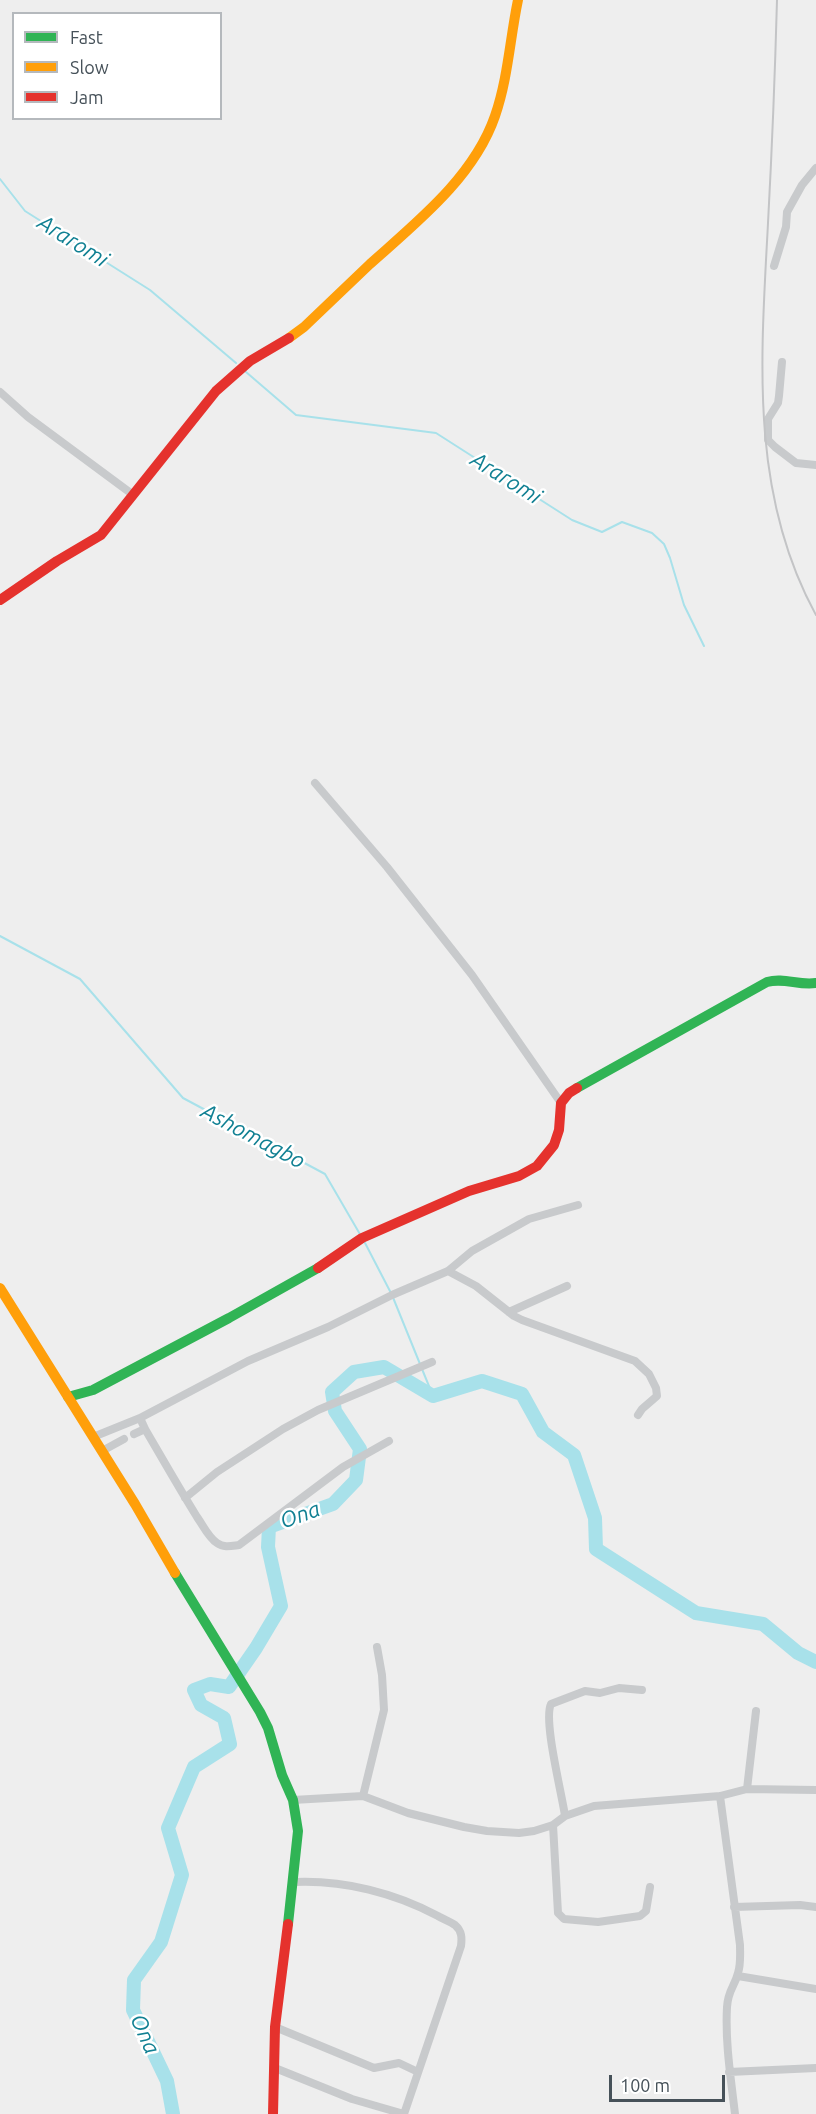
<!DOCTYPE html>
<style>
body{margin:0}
#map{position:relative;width:816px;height:2114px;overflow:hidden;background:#eee;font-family:Ubuntu,sans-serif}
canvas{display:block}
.legend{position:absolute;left:12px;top:12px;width:210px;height:108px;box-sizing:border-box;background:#fff;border:2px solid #b5b9bd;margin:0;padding:8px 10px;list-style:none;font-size:18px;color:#465159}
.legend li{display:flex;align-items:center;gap:12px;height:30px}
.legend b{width:30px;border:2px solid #b5b9bd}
.scale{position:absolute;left:609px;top:2075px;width:116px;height:27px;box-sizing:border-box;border:3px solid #465159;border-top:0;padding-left:8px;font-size:18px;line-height:21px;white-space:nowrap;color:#465159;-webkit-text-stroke:4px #fff;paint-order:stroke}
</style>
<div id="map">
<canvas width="816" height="2114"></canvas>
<ul class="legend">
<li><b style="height:8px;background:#30b455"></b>Fast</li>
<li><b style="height:8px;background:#ff9f0a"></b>Slow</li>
<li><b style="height:8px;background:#e5322d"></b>Jam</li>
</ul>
<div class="scale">100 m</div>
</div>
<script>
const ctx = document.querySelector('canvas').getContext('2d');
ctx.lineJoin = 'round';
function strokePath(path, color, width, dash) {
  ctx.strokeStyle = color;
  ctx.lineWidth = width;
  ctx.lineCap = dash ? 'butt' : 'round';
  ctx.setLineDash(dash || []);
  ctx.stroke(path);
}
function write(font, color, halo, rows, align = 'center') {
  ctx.font = font + ' Ubuntu,sans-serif';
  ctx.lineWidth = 5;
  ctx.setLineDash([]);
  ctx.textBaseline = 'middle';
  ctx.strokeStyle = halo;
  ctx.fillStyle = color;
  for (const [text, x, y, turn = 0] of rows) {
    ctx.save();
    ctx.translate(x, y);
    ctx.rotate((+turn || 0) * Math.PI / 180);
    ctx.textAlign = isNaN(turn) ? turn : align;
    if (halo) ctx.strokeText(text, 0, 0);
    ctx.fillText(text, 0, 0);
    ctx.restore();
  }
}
strokePath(new Path2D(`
 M 0,179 L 25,211 L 150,290 L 236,363
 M 246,372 L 296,415 L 436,433 L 572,520 L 602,532 L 622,522 L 652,533 L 664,544 L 670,558 L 684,605 L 704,646
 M 0,936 L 80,979 L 183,1098 L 325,1174 L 361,1236
 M 364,1241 L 392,1295 L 420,1364
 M 422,1369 L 433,1396`), '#a8e1ea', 2);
strokePath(new Path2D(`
 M 173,2114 L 167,2081 L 133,2010 L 134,1980 L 161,1942 L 182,1875 L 168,1828 L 194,1767 L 230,1744 L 224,1718 L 201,1705 L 194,1690 L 210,1684 L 229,1687 L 256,1648 L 281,1606 L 268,1547 L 269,1527 L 333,1504 L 356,1480 L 360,1449 L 335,1411 L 332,1392 L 354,1372 L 384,1367 L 433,1396 L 482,1381 L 522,1394 L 543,1432 L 574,1455 L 595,1518 L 596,1549 L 696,1613 L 763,1624 L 798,1653 L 816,1662`), '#a8e1ea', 14);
strokePath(new Path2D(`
 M 774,266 L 786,227 L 787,212 L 802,185 L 816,168
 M 782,362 L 779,396 L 778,403 L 768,419 L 768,440 L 775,447 L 796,463 L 816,465
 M 0,392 L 28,417 L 132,494
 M 315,783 L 387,867 L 472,975 L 561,1103
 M 448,1271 L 476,1286 L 514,1316 L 522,1320 L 635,1361 L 649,1374 L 656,1388 L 657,1396 L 642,1409 L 638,1415
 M 509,1312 L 567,1286
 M 145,1429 C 162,1458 179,1488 197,1517 C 203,1525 208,1537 217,1543 C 224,1548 231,1546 239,1545 L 343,1467 L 389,1441
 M 134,1434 L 145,1429 L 140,1418 L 248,1361 L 328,1327 L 392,1295 L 448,1271 L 472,1251 L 529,1219 L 578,1205
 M 93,1437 L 140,1418
 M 102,1451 L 124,1439
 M 185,1498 L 217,1472 L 283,1429 L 318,1410 L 432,1362
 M 747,1789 L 756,1711
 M 363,1796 L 384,1710 L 382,1675 L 377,1647
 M 720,1796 L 740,1945 C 740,1954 741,1964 738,1973 C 735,1986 728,1990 727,2007 C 725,2043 731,2079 735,2114
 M 293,1800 L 363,1796 L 408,1813 L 464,1827 L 487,1831 L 519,1833 L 534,1831 L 553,1825 L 565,1816 L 594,1806 L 720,1796 L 747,1789 L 816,1790
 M 565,1816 C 562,1794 543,1720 551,1704 L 585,1691 L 600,1693 L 619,1688 L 642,1690
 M 553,1825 L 558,1913 L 564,1919 L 598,1922 L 640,1916 L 646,1911 L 650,1887
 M 295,1882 C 344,1880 395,1893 438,1916 C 443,1919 451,1922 455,1925 C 462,1931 462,1938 461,1946 L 404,2114
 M 734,1907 L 800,1905 L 816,1907
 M 738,1976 L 816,1989
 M 275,2027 L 374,2068 L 399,2063 L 418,2072
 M 275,2068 L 352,2099 L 404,2114
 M 729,2072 L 816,2068`), '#c8cacc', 8);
strokePath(new Path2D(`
 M 577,1088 L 767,982 C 784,977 799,986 816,983
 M 68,1397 L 93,1390 L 229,1318 L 318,1268
 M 175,1573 L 260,1712 L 268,1728 L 282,1775 L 293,1800 L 298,1831 L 288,1924`), '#30b455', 10);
strokePath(new Path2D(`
 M 289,338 L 304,327 C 326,306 348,285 370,264 C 417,222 474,177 495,116 C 508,79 510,38 518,0
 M 0,1288 L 135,1504 L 175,1573`), '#ff9f0a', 10);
strokePath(new Path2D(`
 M 0,600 L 57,561 L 101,535 L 216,391 L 250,361 L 289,338
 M 318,1268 L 362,1238 L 469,1191 L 519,1176 L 537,1166 L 554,1145 L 559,1130 L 561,1103 L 569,1093 L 577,1088
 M 273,2114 L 275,2027 L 288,1924`), '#e5322d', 10);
strokePath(new Path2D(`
 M 777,0 C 775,74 772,149 768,223 C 761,357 749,493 816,615`), '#c3c4c6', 2);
write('italic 22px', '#118093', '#fff', [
 ["Araromi",73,241,32],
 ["Araromi",506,478,32],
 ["Ashomagbo",253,1136,28],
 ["Ona",300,1515,-20],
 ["Ona",145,2034,66]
]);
</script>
